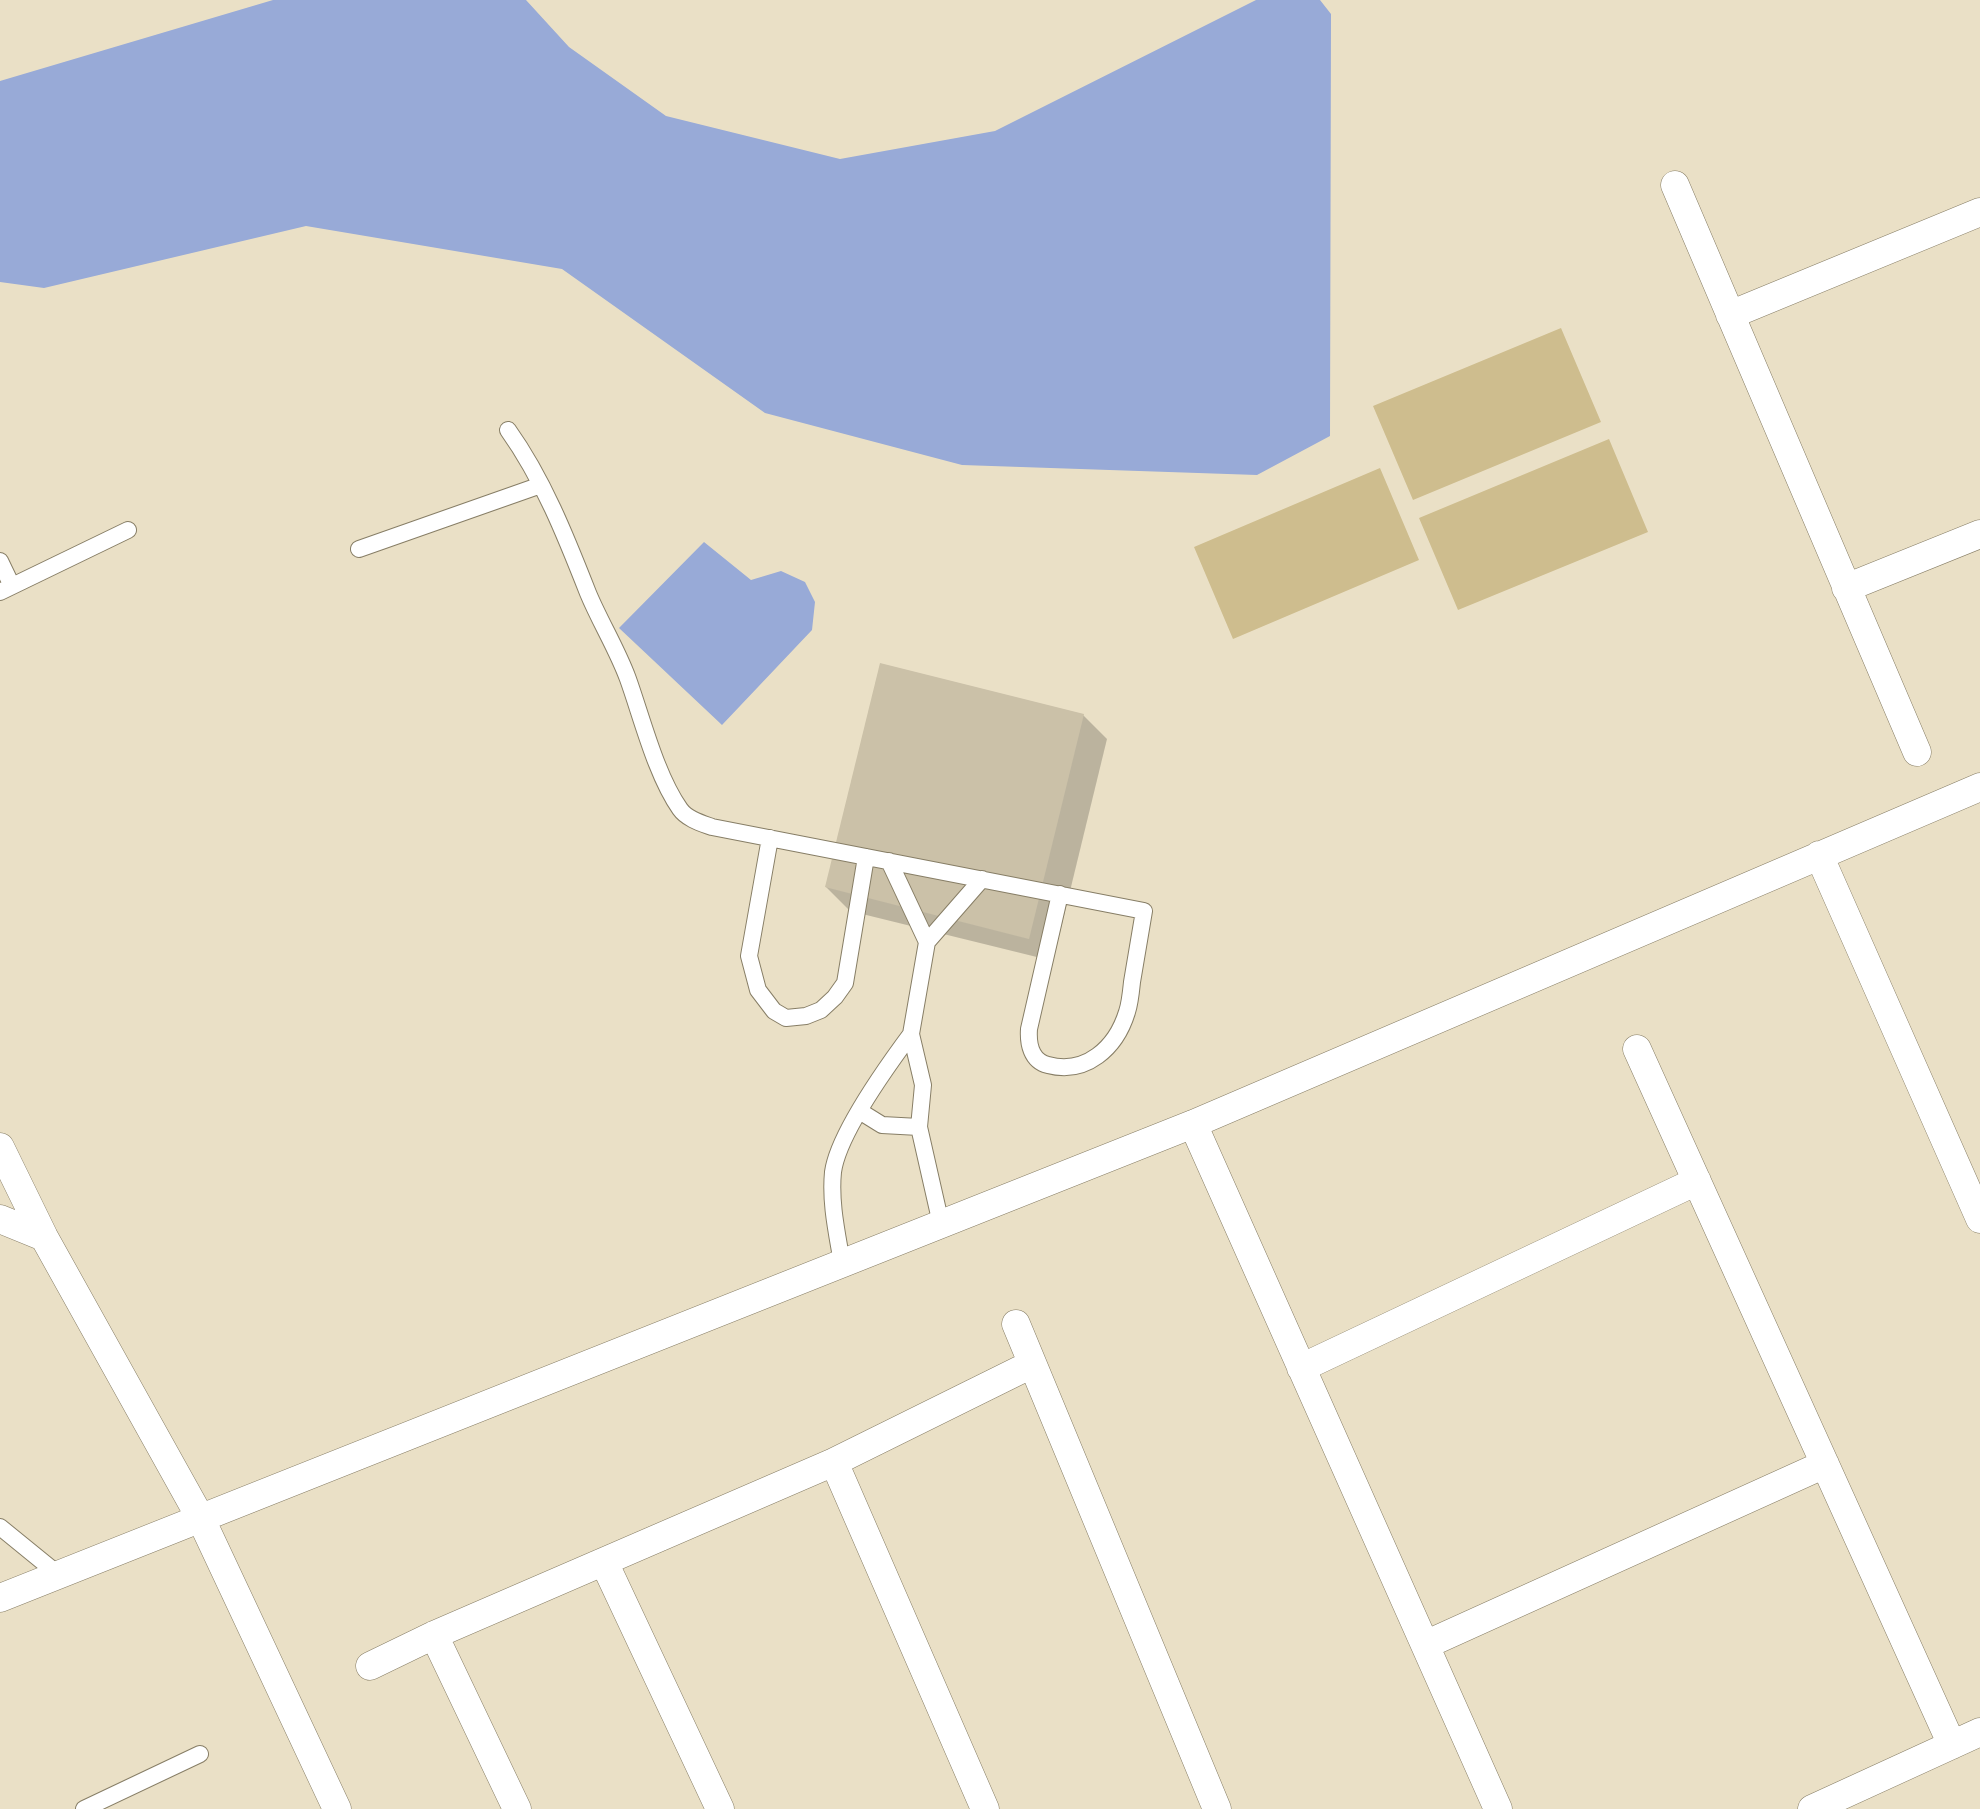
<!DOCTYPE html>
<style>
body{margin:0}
canvas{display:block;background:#eae0c6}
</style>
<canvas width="1980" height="1809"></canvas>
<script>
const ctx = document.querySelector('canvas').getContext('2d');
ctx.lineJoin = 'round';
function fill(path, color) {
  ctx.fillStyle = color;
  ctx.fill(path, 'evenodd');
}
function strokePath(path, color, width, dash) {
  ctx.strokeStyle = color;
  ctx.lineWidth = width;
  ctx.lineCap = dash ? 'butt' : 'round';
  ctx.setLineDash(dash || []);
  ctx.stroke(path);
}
fill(new Path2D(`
 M 1561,328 L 1601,422 L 1413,500 L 1373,406 Z
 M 1609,439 L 1648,532 L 1458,610 L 1419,518 Z
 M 1380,468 L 1419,560 L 1233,639 L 1194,547 Z`), '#cebd8e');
fill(new Path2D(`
 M 273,0 L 526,0 L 569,47 L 666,116 L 840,159 L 995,131 L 1256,0 L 1320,0 L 1331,14 L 1330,436 L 1257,475 L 962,465 L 765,413 L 562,269 L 306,226 L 44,288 L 0,282 L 0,81 Z
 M 704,542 L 751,580 L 781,571 L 805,582 L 815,602 L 812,630 L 722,725 L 619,628 Z`), '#98aad7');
fill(new Path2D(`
 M 1083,715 L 1107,739 L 1053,961 L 850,911 L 826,887 Z`), '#0003');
fill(new Path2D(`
 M 880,663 L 1084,714 L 1029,939 L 825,887 Z`), '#cbc1a8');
const service = new Path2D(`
 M 508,430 C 543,479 566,537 588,593 C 600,622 617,649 628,679 C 642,718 656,775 680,809 C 687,819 701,823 712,827 L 1144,911 C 1140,934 1136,958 1132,982 C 1131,992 1130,1003 1127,1012 C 1116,1048 1086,1075 1048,1065 C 1031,1061 1028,1043 1029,1029 L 1060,894
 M 359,549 L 541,485
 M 0,561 L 12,586
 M 0,592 L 128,530
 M 770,838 L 749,956 L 758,990 L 774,1011 L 786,1018 L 806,1016 L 821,1010 L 835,997 L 845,983 L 866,857
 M 889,861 L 927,942
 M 861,1112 L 882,1125 L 919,1127
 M 941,1224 L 919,1127 L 923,1085 L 911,1034 L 927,942 L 982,879
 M 842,1263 C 837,1233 830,1203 833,1172 C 838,1135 888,1065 911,1034
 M 0,1527 L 59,1575
 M 84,1809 L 200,1754`);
const minor = new Path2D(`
 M 1675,185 L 1917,752
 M 1730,315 L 1980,212
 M 1846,588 L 1980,534
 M 1819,855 L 1980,1219
 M 1637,1049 L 1952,1745
 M 1193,1124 L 1498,1809
 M 0,1147 L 44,1237 L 201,1519 L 337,1809
 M 0,1219 L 44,1237
 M 1016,1324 L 1217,1809
 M 1301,1368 L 1697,1181
 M 834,1462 L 985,1809
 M 604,1562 L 720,1809
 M 0,1598 L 1193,1124 L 1980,787
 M 434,1635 L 517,1809
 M 1425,1645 L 1825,1464
 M 370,1666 L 434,1635 L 834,1462 L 1032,1364
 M 1812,1809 L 1980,1732`);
strokePath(service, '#877e66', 18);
strokePath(minor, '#877e66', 29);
strokePath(service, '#fff', 16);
strokePath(minor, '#fff', 28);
</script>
